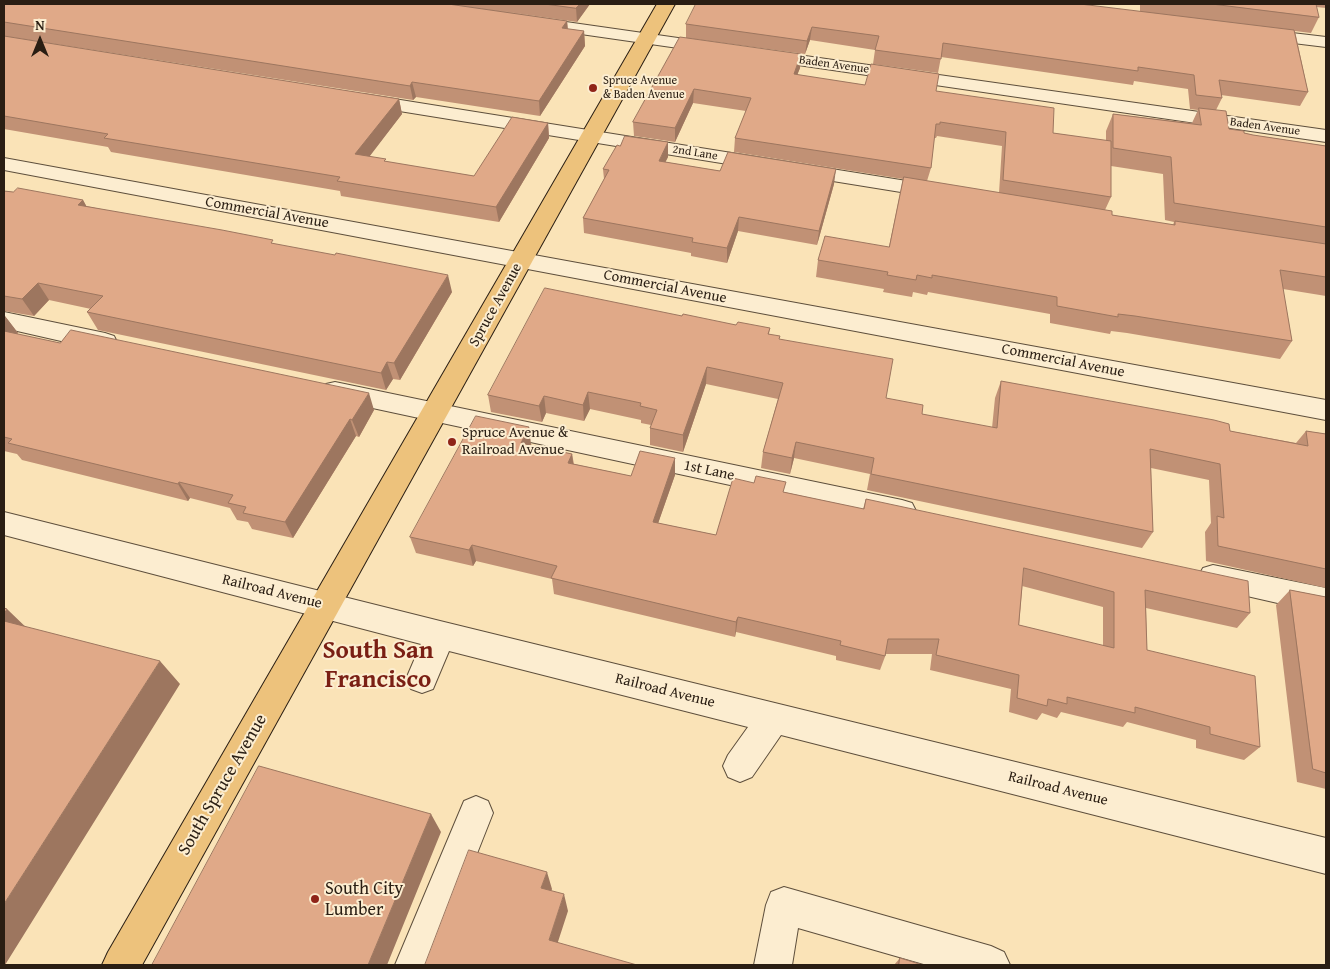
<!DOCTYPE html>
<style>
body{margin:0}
#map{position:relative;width:1330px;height:969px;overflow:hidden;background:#fae3b7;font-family:"Gentium Book Plus",serif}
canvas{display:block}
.frame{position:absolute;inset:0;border:5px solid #2a1e13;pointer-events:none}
.north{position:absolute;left:15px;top:15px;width:50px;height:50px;-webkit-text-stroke:4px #fcedd0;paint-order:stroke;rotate:0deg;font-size:14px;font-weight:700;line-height:20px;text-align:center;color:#2a1e13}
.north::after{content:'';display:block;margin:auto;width:18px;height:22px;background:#2a1e13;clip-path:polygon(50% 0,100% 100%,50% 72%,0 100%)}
</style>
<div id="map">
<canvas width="1330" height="969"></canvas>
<div class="frame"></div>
<div class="north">N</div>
</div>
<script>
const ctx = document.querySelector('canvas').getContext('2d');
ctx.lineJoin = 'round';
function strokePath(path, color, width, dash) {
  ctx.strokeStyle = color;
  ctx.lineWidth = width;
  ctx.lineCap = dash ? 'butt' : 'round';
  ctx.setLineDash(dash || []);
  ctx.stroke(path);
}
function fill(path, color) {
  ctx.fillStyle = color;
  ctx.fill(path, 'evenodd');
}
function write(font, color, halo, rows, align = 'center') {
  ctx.font = font + ' "Gentium Book Plus",serif';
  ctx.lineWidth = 4;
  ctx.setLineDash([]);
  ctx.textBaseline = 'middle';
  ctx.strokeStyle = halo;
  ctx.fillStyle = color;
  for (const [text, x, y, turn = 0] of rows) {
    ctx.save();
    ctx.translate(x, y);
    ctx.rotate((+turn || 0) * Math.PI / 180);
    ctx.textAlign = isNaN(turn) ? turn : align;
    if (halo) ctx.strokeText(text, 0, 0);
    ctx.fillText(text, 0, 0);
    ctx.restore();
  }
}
const minor = new Path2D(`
 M 531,17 L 713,43 L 719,44 L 722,48 L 719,52 L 713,53 L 525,26 L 522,22 L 525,18 Z
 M 1258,29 L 1326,37 L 1326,47 L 1252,38 L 1249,34 L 1252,30 Z
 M 763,50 L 1326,130 L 1326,142 L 757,59 L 754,55 L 757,51 Z
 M 363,94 L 938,186 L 945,187 L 949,192 L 945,197 L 938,198 L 356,104 L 353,100 L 356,96 Z
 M 4,158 L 1326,400 L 1326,420 L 4,170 Z
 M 4,312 L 105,333 L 114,336 L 117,342 L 114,348 L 105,351 L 4,328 Z
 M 335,382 L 902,500 L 912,503 L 916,511 L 912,519 L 902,522 L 326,398 L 322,391 L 326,384 Z
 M 4,512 L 440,621 L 1326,838 L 1326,874 L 781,735 L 752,777 L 740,782 L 728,777 L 723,766 L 728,755 L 748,727 L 449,651 L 433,689 L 422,693 L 411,689 L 406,679 L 421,644 L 4,535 Z
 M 1213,565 L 1326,588 L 1326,614 L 1203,586 L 1198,577 L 1203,568 Z
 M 476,796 L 488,801 L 493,813 L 433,965 L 395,965 L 464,801 Z
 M 784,887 L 991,946 L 1004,952 L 1010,965 L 927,965 L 798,928 L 792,965 L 754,965 L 766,905 L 771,892 Z`);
const major = new Path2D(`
 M 657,4 L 675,4 L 142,965 L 102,965 L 108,952 Z`);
strokePath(minor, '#5e4f3c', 2);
strokePath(major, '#2a1e13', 2);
fill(minor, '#fcedd0');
fill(major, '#edc27c');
fill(new Path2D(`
 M 4,4 L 590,4 L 577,22 L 494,10 L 567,21 L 568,29 L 584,31 L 585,46 L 540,116 L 416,97 L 413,100 L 4,36 Z
 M 1140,4 L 1326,4 L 1326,8 L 1316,7 L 1319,17 L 1311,33 L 1295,31 L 1308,92 L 1300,106 L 1221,95 L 1222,98 L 1216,110 L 1229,129 L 1253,135 L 1326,146 L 1326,296 L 1283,289 L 1292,341 L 1280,359 L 1127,333 L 1111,331 L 1110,334 L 1050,323 L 1050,314 L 928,292 L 927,295 L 913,292 L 912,297 L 883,292 L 884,289 L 816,277 L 818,260 L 889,247 L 903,179 L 734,152 L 735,138 L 746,111 L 693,103 L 675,142 L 634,136 L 633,122 L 680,37 L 800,68 L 797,75 L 865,85 L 936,91 L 1053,133 L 1106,141 L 1106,131 L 1113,114 L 1192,123 L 1198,110 L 1190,109 L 1188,89 L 1134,81 L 1133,85 L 941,57 L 938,73 L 873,64 L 875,50 L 810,40 L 805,54 L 686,38 L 686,24 L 1140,11 ZM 937,136 L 1002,146 L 999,193 L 927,181 L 931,168 L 934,138 L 936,138 ZM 1111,166 L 1163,174 L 1165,220 L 1174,222 L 1173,225 L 1112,215 L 1105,210 L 1111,197 Z
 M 4,36 L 399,99 L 402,114 L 369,156 L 387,162 L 474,176 L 548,123 L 549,138 L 499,222 L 341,196 L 340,191 L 111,152 L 108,147 L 4,129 Z
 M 668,157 L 665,162 L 720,171 L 834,184 L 817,245 L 738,231 L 727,263 L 691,256 L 691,253 L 584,233 L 583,218 L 604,179 L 603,169 Z
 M 4,191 L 83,200 L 86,206 L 275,244 L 452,292 L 400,380 L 393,379 L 386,390 L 98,330 L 87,312 L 91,309 L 49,300 L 34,316 L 4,311 Z
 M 4,315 L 18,333 L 17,334 L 374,410 L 359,437 L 356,436 L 293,538 L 252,529 L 248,522 L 237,520 L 230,508 L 190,498 L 188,501 L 22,460 L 17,454 L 4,451 Z
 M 682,316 L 736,325 L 770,328 L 769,334 L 886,398 L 922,414 L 992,428 L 995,398 L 1001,381 L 1230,431 L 1296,443 L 1306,431 L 1326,434 L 1326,588 L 1206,561 L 1205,532 L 1211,523 L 1209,480 L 1151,468 L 1153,532 L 1142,548 L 867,490 L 870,474 L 794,458 L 790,474 L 761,468 L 763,452 L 778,399 L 706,384 L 683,452 L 650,445 L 650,428 L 651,425 L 641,423 L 641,420 L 590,409 L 584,421 L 546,413 L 542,422 L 491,412 L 488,395 Z
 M 531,444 L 531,445 L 572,454 L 574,464 L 631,476 L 675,458 L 675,475 L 658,523 L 716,535 L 784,492 L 863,509 L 866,499 L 1250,613 L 1237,628 L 1146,608 L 1147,650 L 1260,747 L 1244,760 L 1196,748 L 1196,740 L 1127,722 L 1123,727 L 1061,712 L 1057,718 L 1042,713 L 1037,720 L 1009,712 L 1011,689 L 930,670 L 932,654 L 886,654 L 880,670 L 836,660 L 836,656 L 736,632 L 735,637 L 554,594 L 552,579 L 476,561 L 473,566 L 416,553 L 410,537 ZM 1022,586 L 1103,607 L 1103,646 L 1019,625 Z
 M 1290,590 L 1326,597 L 1326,789 L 1297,782 L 1276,605 Z
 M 900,958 L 923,965 L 894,965 Z`), '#c19175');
fill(new Path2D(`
 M 580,4 L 590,4 L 577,22 L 576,8 Z
 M 567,21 L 568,35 L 562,28 Z
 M 812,27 L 810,40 L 805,54 L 807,41 Z
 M 584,31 L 585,46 L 540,116 L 539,101 Z
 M 801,54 L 800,68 L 792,88 L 794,74 Z
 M 412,82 L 416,97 L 413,100 L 410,86 Z
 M 694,89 L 693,103 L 675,142 L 675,128 Z
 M 399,99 L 402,114 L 360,169 L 355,154 Z
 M 548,123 L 549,138 L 499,222 L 496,207 Z
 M 668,142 L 668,157 L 659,175 L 659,161 Z
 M 836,169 L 834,184 L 817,245 L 819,231 Z
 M 83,200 L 93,218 L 78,205 Z
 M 739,217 L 738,231 L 727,263 L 727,248 Z
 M 448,275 L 452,292 L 400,380 L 394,363 Z
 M 38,283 L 49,300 L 34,316 L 22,299 Z
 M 5,316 L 18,333 L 5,346 L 4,345 L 4,317 Z
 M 387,362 L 393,379 L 386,390 L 381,373 Z
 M 707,367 L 706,384 L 683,452 L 683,435 Z
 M 588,392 L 590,409 L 584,421 L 583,405 Z
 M 369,393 L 374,410 L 359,437 L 352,420 Z
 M 544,396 L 546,413 L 542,422 L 539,406 Z
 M 350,419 L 356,436 L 293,538 L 285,522 Z
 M 529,427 L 531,444 L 524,459 L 521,443 Z
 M 796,442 L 794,458 L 790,474 L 792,458 Z
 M 572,454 L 574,470 L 568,463 Z
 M 675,458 L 675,475 L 653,538 L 653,522 Z
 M 179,482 L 190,498 L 188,501 L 178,484 Z
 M 472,545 L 476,561 L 473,566 L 469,550 Z
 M 7,609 L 32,633 L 4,624 L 4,614 Z
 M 738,617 L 736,632 L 735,637 L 736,622 Z
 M 160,661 L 180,684 L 5,965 L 4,965 L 4,904 Z
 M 431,814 L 441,832 L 387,965 L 368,965 Z
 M 547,872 L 552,889 L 547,905 L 541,888 Z
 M 564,894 L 568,911 L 554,954 L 549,940 Z`), '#9d765f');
const building = new Path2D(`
 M 4,4 L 448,4 L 567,21 L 562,28 L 584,31 L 539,101 L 412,82 L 410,86 L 4,22 Z
 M 545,4 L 580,4 L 576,8 Z
 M 696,4 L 1080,4 L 1294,30 L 1308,92 L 1219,80 L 1222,98 L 1196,95 L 1194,75 L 1138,67 L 1138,71 L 943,43 L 941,59 L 875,50 L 879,36 L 812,27 L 807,41 L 686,24 Z
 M 1212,4 L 1316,4 L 1319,17 Z
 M 4,36 L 399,99 L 355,154 L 386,159 L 384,161 L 474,176 L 512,117 L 548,123 L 496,207 L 337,181 L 340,177 L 104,138 L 108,134 L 4,116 Z
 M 680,37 L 801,54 L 794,74 L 865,85 L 871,64 L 939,74 L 936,91 L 1054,108 L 1053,133 L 1111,141 L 1111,197 L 1003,180 L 1006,132 L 940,122 L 940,124 L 936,124 L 931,168 L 735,138 L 751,98 L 694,89 L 675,128 L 633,122 Z
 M 1199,108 L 1226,111 L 1229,129 L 1244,131 L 1244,133 L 1253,135 L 1326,146 L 1326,227 L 1174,203 L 1171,157 L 1113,148 L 1113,114 L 1201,125 Z
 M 625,136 L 668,142 L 659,161 L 720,171 L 728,152 L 836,169 L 819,231 L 739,217 L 727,248 L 692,242 L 693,238 L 583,218 L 609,170 L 603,169 L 617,145 L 620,146 Z
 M 904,177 L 1112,211 L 1112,215 L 1175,225 L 1175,221 L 1326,244 L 1326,277 L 1280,270 L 1292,341 L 1135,316 L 1118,314 L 1118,317 L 1057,306 L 1057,297 L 932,275 L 932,278 L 917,275 L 916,280 L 887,275 L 888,272 L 818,260 L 825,236 L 889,247 Z
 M 18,188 L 83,200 L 78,205 L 222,230 L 273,240 L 271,243 L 335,255 L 336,253 L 448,275 L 394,363 L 387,362 L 381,373 L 87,312 L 103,296 L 38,283 L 22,299 L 4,296 L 4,191 L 13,192 Z
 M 545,288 L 682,316 L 683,314 L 736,325 L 738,322 L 770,328 L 768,334 L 780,336 L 779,339 L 893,359 L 886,398 L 923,405 L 922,414 L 997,428 L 1001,381 L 1214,420 L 1229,424 L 1230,431 L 1308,446 L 1306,431 L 1326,434 L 1326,569 L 1218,546 L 1217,516 L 1224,518 L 1220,464 L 1150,449 L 1153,532 L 871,474 L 874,458 L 796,442 L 792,458 L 763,452 L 783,383 L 707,367 L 683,435 L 650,428 L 657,410 L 640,406 L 641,403 L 588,392 L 583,405 L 544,396 L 539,406 L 488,395 Z
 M 71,330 L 369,393 L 352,420 L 350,419 L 285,522 L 243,513 L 246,507 L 228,503 L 233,495 L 179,482 L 178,484 L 8,443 L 12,439 L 4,437 L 4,331 L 60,343 Z
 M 476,416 L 529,427 L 521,443 L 572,454 L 568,463 L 631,476 L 640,451 L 675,458 L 653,522 L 716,535 L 733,478 L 754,483 L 756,476 L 786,482 L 783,492 L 864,509 L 866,499 L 1248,581 L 1250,613 L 1145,590 L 1147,650 L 1255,676 L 1260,747 L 1210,734 L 1210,727 L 1135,707 L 1135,713 L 1067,697 L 1067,704 L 1048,699 L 1047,706 L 1017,698 L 1019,675 L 936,655 L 939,639 L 888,639 L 885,656 L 840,645 L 841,641 L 738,617 L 736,622 L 551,578 L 557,566 L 472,545 L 469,550 L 410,537 ZM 1024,568 L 1114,592 L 1114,648 L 1019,625 Z
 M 1290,590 L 1326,597 L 1326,773 L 1313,769 Z
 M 4,608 L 7,609 L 4,614 Z
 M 4,621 L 160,661 L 4,904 Z
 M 259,766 L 431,814 L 368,965 L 152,965 Z
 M 469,850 L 547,872 L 541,888 L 564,894 L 549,940 L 637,965 L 425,965 Z
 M 900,958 L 923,965 L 899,965 Z`);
fill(building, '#e0a988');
strokePath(building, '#9d765f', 1);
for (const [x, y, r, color] of [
 [593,88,5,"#8f2418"],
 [452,442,5,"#8f2418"],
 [315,899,5,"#8f2418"]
]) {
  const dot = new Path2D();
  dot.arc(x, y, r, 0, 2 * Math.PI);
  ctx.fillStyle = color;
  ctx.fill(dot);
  strokePath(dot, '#fcedd0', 2);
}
write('12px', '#2a1e13', '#fcedd0', [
 ["Baden Avenue",834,65,8],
 ["Baden Avenue",1265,127,8],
 ["2nd Lane",695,153,9]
]);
write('12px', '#2a1e13', '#fcedd0', [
 ["Spruce Avenue",603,81],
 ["& Baden Avenue",603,95]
], 'left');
write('15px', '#2a1e13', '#fcedd0', [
 ["Commercial Avenue",267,213,10],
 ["Commercial Avenue",665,287,11],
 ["Spruce Avenue",496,305,-61],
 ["Commercial Avenue",1063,361,11],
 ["1st Lane",709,471,12],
 ["Railroad Avenue",272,592,14],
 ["Railroad Avenue",665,691,14],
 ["Railroad Avenue",1058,789,14]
]);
write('15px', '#2a1e13', '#fcedd0', [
 ["Spruce Avenue &",462,433],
 ["Railroad Avenue",462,450]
], 'left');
write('18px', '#2a1e13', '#fcedd0', [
 ["South Spruce Avenue",223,785,-60]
]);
write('18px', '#2a1e13', '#fcedd0', [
 ["South City",325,889],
 ["Lumber",325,910]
], 'left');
write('bold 25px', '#7a1f14', '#fcedd0', [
 ["South San",378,652],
 ["Francisco",378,681]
]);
</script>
